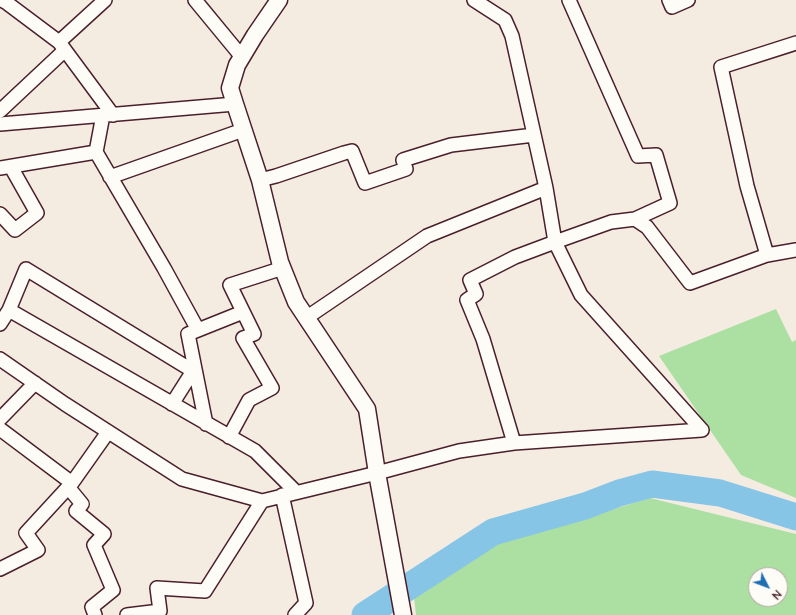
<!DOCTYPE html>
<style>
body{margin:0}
#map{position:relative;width:796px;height:615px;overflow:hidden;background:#f5ece1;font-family:"Architects Daughter",sans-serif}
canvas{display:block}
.north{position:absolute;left:748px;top:567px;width:40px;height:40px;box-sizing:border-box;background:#fdfcf7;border:1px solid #b5a4a5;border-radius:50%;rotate:132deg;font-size:11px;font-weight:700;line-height:16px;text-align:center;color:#4a1f2b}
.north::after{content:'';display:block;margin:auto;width:14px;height:18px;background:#1f6fb2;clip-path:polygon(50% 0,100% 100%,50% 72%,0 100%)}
</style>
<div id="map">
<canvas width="796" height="615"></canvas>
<div class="north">N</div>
</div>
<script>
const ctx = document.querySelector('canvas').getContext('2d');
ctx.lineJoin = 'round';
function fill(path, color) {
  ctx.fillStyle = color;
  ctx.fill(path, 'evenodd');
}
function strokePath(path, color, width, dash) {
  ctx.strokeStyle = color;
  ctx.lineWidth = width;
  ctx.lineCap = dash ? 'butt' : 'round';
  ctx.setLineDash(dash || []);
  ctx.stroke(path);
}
fill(new Path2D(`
 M 776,309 L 792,342 L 796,340 L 796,498 L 741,475 L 659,356 Z
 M 650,498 L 796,534 L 796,615 L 416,615 L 414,597 L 495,545 ZM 756,575 L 780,575 L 780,599 L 756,599 Z`), '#abe0a2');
strokePath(new Path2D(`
 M 365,615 L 493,532 L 585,506 L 619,493 L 652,484 L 720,493 L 796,517`), '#87c5e7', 27);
const minor = new Path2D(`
 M 2,0 L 7,3 L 59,42 L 113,115
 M 195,0 L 242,57
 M 474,0 L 505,20 L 512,36 L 546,188 L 555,242 L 611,222 L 635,219 L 647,227 L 690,283 L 767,255 L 796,250
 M 569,0 L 638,156 L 656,155 L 670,203 L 635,219
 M 669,0 L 672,7 L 688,0
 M 59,42 L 105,0
 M 0,111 L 65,50
 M 0,124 L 235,104
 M 96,152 L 164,268 L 198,330
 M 0,168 L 96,152 L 103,115
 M 110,177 L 243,130
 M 260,180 L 276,176 L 344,153 L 352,151 L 365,183 L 406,169 L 403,160 L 451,145 L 534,135
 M 0,214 L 15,230 L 37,213 L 11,167
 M 767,255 L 747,186 L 721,67 L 796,43
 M 9,310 L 26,269 L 193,371 L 172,404
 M 306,318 L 427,236 L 546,188
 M 0,324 L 9,310 L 255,451 L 296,492
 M 0,359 L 65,404 L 182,479 L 262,501 L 377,473 L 459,451 L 514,443 L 702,430
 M 0,419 L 35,383
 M 206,424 L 188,334 L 243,312
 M 0,429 L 72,483 L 108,432
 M 229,437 L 249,400 L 272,388 L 243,338 L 254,334 L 230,285 L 283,268
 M 514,443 L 483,339 L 467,300 L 476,294 L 470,280 L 515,257 L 555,242 L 581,295 L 702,430
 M 68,487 L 82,504 L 76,511 L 104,534 L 94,545 L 113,590 L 92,607 L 95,615
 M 282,495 L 306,603 L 295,615
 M 0,569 L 38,550 L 26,533 L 72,483
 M 127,615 L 160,611 L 157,588 L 205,591 L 262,501`);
const tertiary = new Path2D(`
 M 279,0 L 255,35 L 237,65 L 230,88 L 235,104 L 260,180 L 280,262 L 296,302 L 367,409 L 377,473 L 403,615`);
strokePath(minor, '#4a1f2b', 16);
strokePath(tertiary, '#4a1f2b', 19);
strokePath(minor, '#fdfcf7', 13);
strokePath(tertiary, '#fdfcf7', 16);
</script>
